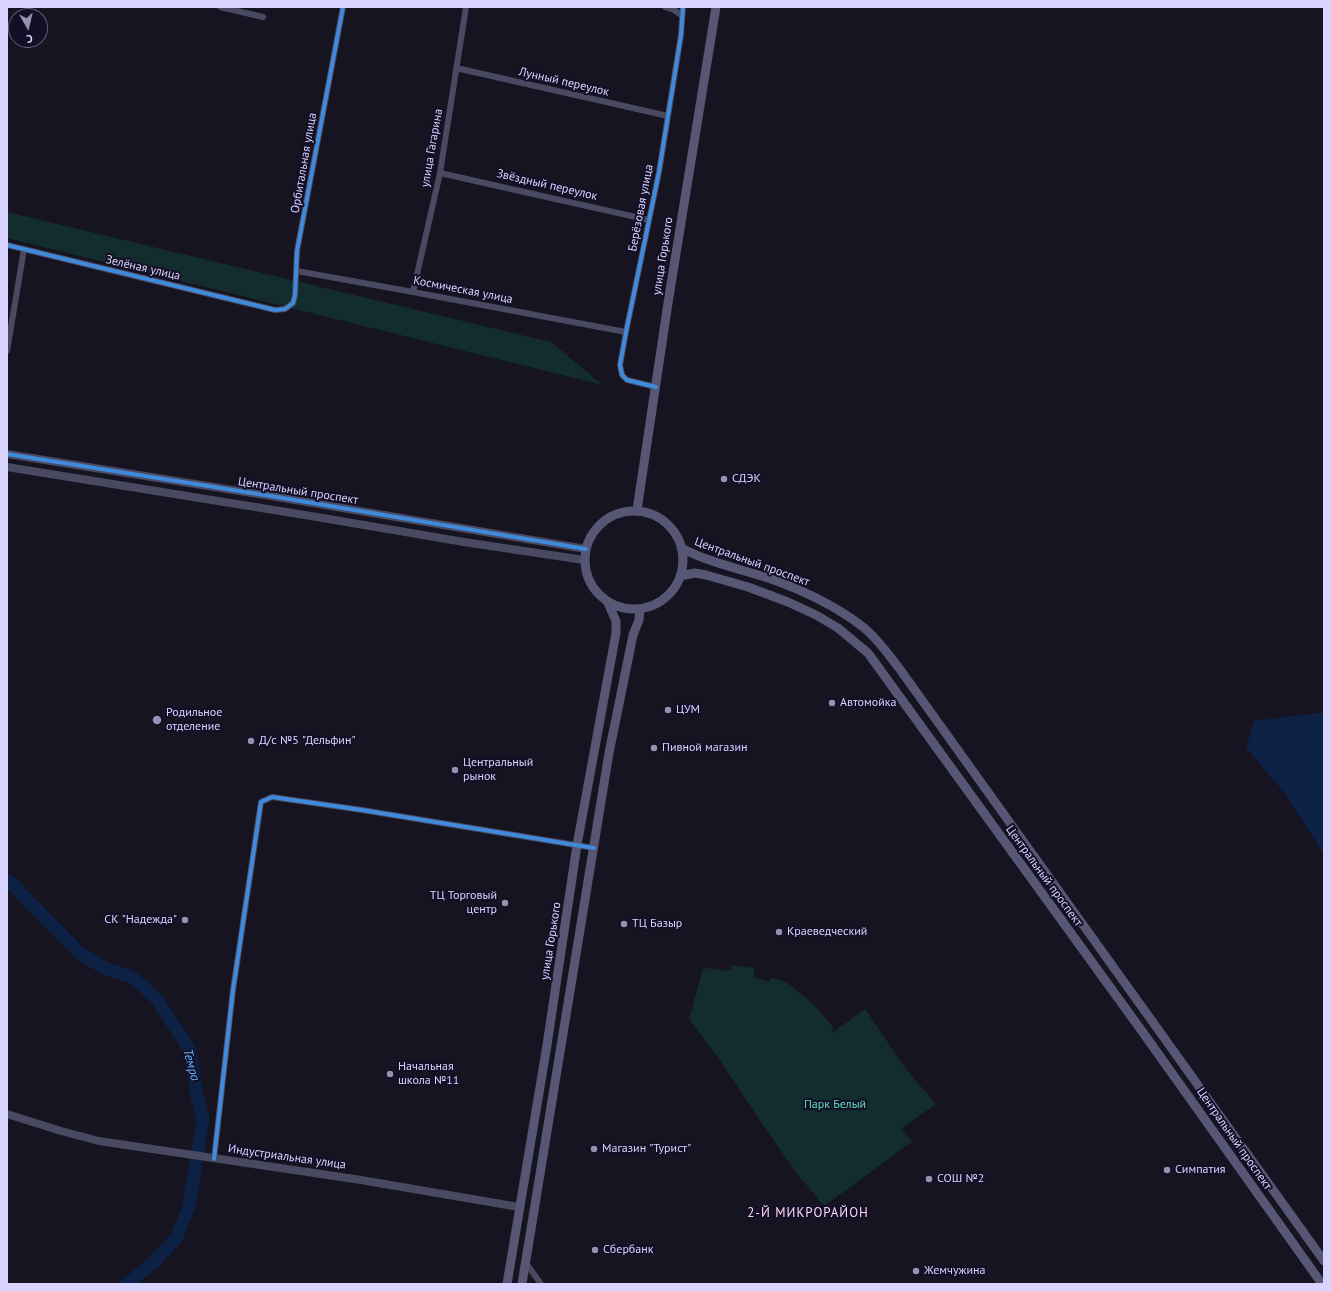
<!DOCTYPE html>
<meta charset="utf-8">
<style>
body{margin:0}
#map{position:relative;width:1331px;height:1291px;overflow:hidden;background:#161421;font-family:"PT Sans",sans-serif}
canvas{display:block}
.frame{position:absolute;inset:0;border:8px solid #d9d4ff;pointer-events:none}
.north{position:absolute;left:8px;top:8px;width:40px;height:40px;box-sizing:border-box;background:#130f26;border:1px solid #625e7d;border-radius:50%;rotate:172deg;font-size:11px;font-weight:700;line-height:16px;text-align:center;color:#d9d4ff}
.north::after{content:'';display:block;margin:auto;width:14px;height:18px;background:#9591b1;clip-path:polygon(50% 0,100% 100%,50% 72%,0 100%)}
</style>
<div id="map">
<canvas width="1331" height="1291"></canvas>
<div class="frame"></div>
<div class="north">С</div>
</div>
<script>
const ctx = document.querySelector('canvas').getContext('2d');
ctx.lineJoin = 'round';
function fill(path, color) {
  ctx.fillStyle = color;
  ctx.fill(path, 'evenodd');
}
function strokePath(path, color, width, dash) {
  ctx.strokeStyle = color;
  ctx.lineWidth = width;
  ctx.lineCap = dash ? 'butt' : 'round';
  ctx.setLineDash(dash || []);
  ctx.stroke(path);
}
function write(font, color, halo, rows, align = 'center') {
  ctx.font = font + ' "PT Sans",sans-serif';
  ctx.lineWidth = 4;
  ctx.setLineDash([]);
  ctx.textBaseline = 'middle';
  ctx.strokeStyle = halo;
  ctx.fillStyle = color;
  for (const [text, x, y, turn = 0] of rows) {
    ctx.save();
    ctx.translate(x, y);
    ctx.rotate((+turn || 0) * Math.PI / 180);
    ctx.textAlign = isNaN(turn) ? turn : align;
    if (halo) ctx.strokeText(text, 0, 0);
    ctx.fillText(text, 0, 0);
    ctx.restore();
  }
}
fill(new Path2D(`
 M 7,212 L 551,342 L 603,385 L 7,238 Z
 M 732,965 L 754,968 L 754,977 L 769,982 L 771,978 L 784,981 L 793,987 L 814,1005 L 833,1027 L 832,1033 L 865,1009 L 906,1069 L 936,1104 L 902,1128 L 912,1142 L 824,1206 L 798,1175 L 767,1131 L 719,1059 L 689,1019 L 703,969 L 706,968 L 731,971 Z`), '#132c2d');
fill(new Path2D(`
 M 1317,713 L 1324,713 L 1324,854 L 1283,791 L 1246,748 L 1254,721 Z`), '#0d2144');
strokePath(new Path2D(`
 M 7,880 L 13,885 L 82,955 L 107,969 L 129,976 L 142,985 L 156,998 L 190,1050 L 197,1096 L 203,1119 L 189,1206 L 177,1237 L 154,1262 L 127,1284`), '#0d2144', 13);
strokePath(new Path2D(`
 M 220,7 L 263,17
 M 665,7 L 674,10 L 681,15
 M 456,68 L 668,116
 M 440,173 L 649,220
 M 7,245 L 275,310 L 285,309 L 293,303 L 295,295 L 297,251 L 343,7
 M 297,271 L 413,292 L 626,332
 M 413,292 L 440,173 L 466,7
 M 7,351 L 24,249
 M 656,387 L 627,380 L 622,375 L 620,365 L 626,332 L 659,172 L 681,35 L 683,7
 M 214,1159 L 233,990 L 261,802 L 272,797 L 362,810 L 594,848
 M 526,1263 L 541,1284`), '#4a4962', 6);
strokePath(new Path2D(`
 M 7,454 L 277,497 L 586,549
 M 7,467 L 311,516 L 464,542 L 584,560
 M 7,1114 L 61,1131 L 99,1141 L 361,1180 L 519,1207`), '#4a4962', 8);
strokePath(new Path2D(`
 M 637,510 L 668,303 L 716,7
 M585 560a49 49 0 1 1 98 0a49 49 0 1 1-98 0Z
 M 681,548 C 710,563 741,569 771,579 C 802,590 836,606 863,627 C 877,638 888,654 899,668 L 1324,1261
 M 680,576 L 695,573 L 706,575 L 748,587 L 788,602 L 816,615 L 838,628 L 868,653 L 1144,1034 L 1322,1284
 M 507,1284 L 547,1045 L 577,845 L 616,633 L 616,621 L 608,603
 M 522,1284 L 609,753 L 633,635 L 639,620 L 640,609`), '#575674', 9);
strokePath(new Path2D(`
 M 7,245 L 275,310 L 285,309 L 293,303 L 295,295 L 297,251 L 343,7
 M 656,387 L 627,380 L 622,375 L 620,365 L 626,332 L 659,172 L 681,35 L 683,7
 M 7,454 L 277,497 L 586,549
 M 214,1159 L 233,990 L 261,802 L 272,797 L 362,810 L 594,848`), '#408adc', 4);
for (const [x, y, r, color] of [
 [724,479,4,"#9591b1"],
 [832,703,4,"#9591b1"],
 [668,710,4,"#9591b1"],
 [157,720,5,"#9591b1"],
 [251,741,4,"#9591b1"],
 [654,748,4,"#9591b1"],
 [455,770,4,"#9591b1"],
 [505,903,4,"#9591b1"],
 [185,920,4,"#9591b1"],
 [624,924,4,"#9591b1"],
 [779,932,4,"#9591b1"],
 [390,1074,4,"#9591b1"],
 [594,1149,4,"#9591b1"],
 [1167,1170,4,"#9591b1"],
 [929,1179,4,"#9591b1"],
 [595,1250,4,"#9591b1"],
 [916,1271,4,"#9591b1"]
]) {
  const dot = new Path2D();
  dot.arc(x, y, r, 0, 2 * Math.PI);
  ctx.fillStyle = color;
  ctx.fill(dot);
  strokePath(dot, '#130f26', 1.5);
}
write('12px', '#d9d4ff', '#130f26', [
 ["Лунный переулок",564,82,13],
 ["улица Гагарина",432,148,-80],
 ["Орбитальная улица",304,163,-80],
 ["Звёздный переулок",547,185,13],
 ["Берёзовая улица",641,208,-79],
 ["улица Горького",663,256,-81],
 ["Зелёная улица",143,268,13],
 ["Космическая улица",463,290,11],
 ["Центральный проспект",298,491,9],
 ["Центральный проспект",752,562,20],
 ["Центральный проспект",1044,876,54],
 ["улица Горького",551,941,-81],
 ["Центральный проспект",1234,1139,55],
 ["Индустриальная улица",287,1157,8]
]);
write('12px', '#d9d4ff', '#130f26', [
 ["СДЭК",732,479],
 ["Автомойка",840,703],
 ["ЦУМ",676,710],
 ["Родильное",166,713],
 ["отделение",166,727],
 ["Д/c №5 \"Дельфин\"",259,741],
 ["Пивной магазин",662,748],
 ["Центральный",463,763],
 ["рынок",463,777],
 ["ТЦ Торговый",497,896,"right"],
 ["центр",497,910,"right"],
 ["СК \"Надежда\"",177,920,"right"],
 ["ТЦ Базыр",632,924],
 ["Краеведческий",787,932],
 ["Начальная",398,1067],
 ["школа №11",398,1081],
 ["Магазин \"Турист\"",602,1149],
 ["Симпатия",1175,1170],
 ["СОШ №2",937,1179],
 ["Сбербанк",603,1250],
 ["Жемчужина",924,1271]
], 'left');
write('12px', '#5fe0c0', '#130f26', [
 ["Парк Белый",835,1105]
]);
write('italic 13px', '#62b6ff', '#130f26', [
 ["Темра",191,1065,75]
]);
ctx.letterSpacing = '1px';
write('13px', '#ffd6f0', '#130f26', [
 ["2-Й МИКРОРАЙОН",808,1213]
]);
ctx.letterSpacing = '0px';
</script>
